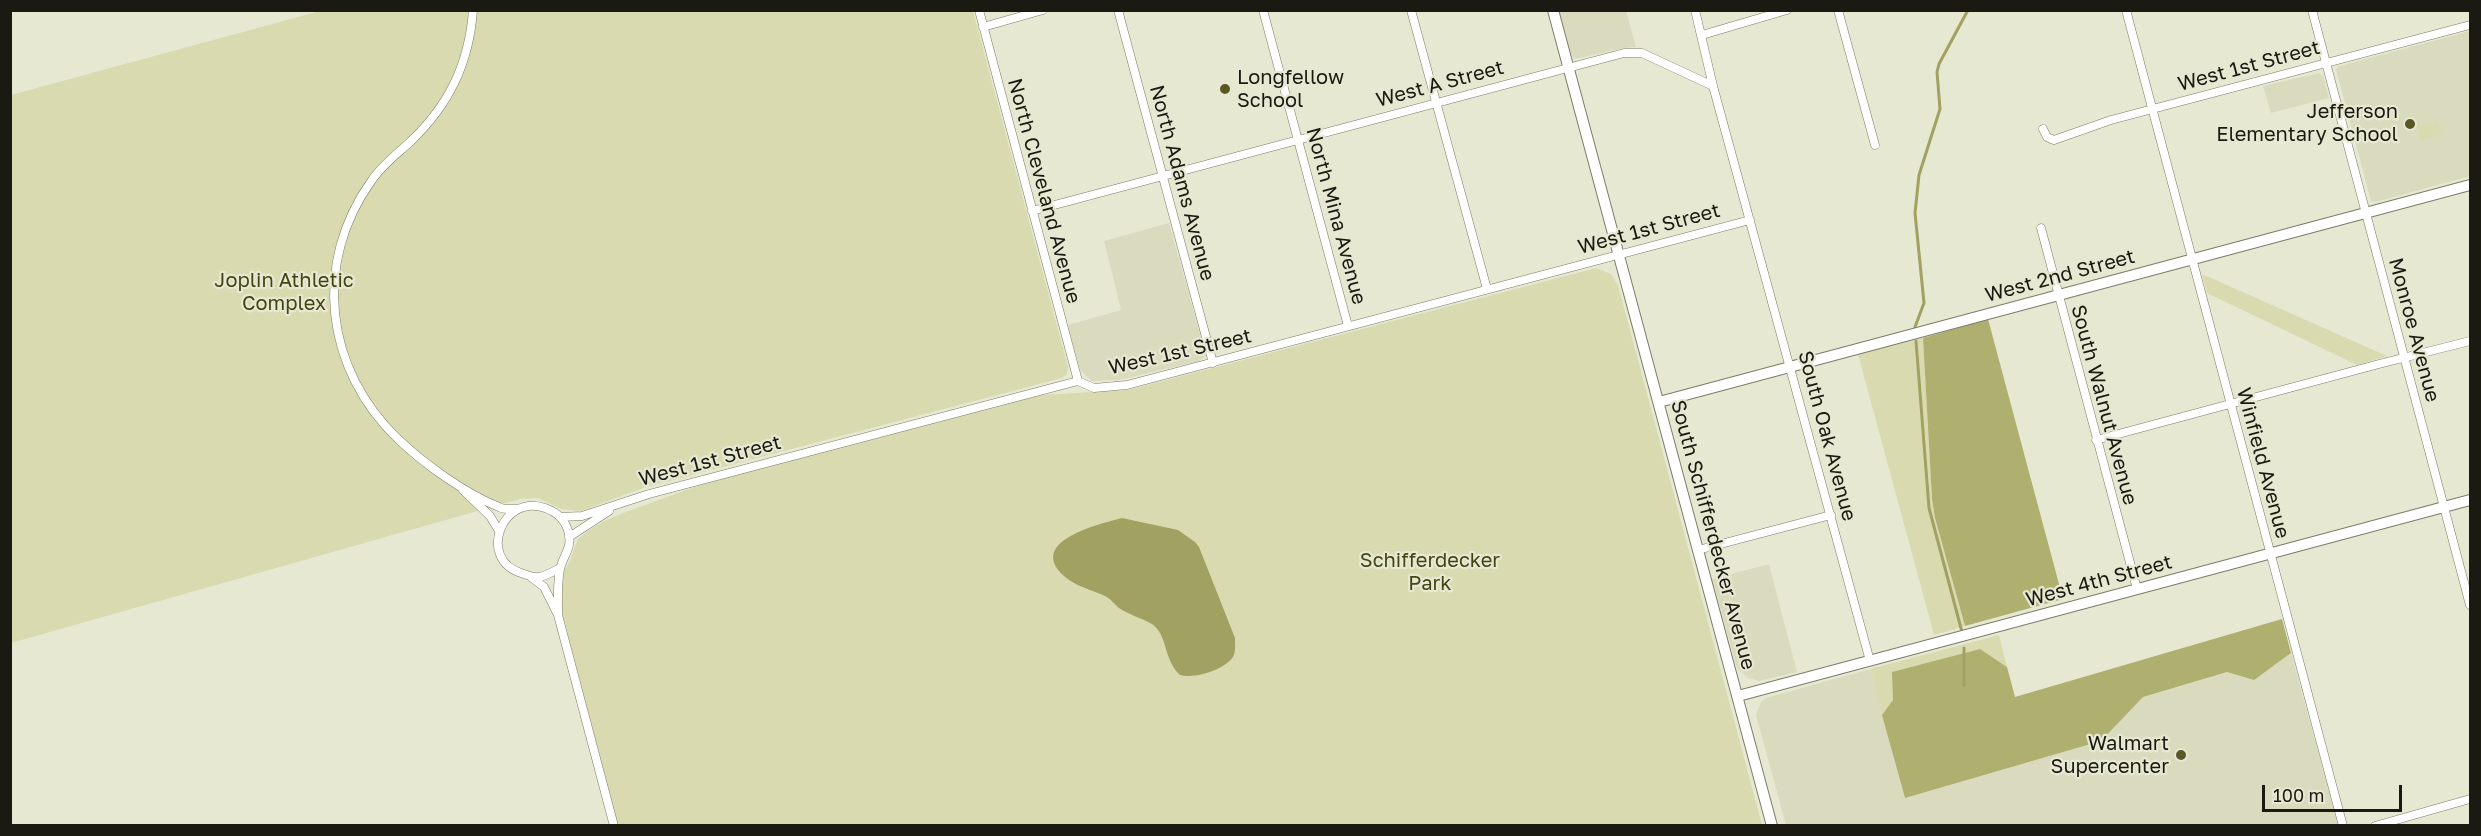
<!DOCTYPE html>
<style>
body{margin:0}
#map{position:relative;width:2481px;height:836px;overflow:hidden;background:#e7e8d2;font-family:"Golos Text",sans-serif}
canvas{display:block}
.frame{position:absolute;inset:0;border:12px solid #1a1a12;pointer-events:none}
.scale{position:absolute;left:2262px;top:785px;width:140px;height:27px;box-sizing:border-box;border:3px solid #1a1a12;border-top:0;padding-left:8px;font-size:18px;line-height:21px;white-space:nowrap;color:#1a1a12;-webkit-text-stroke:4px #e7e8d2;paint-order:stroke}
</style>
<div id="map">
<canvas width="2481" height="836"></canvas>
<div class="frame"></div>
<div class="scale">100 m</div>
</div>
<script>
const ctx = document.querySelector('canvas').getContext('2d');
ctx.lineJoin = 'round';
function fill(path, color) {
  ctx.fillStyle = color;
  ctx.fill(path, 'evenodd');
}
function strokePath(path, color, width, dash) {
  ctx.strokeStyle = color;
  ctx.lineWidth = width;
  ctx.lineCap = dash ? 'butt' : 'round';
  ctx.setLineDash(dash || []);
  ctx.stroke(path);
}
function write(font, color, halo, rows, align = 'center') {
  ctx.font = font + ' "Golos Text",sans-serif';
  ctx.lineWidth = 4.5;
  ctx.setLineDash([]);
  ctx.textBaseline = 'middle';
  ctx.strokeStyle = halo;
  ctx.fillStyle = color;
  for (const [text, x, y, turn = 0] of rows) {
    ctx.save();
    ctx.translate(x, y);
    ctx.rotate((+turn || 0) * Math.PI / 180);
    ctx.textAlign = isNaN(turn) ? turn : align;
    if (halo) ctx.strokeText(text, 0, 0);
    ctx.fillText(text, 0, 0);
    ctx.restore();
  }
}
fill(new Path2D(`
 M 1559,11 L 1626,11 L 1636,47 L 1623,48 L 1575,59 L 1571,54 Z
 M 2470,31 L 2470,176 L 2376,202 L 2371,201 L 2336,69 L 2340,66 Z
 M 2319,73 L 2323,76 L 2329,98 L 2271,113 L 2263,86 Z
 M 1169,223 L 1206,356 L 1199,361 L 1119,380 L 1092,381 L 1080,370 L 1068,325 L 1121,310 L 1104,241 Z
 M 1769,564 L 1797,672 L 1759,681 L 1748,678 L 1737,668 L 1712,579 Z
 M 2291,653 L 2338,825 L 1786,825 L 1756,715 L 1761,702 L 1766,698 L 1870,669 L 1905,798 L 2101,741 L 2143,697 L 2227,672 L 2254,680 Z`), '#dadbbe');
fill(new Path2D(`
 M 320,11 L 973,11 L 1068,367 L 1067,374 L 1062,378 L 643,488 L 581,511 L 561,509 L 538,498 L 520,499 L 11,643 L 11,95 Z
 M 2438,120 L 2442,134 L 2420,140 L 2416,125 Z
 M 1596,268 L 1611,274 L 1618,285 L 1762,825 L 618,825 L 558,596 L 563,572 L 569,563 L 578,539 L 588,531 L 604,521 L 626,512 L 705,483 L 1041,395 L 1128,390 Z
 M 2202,274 L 2387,356 L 2357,365 L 2207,293 Z
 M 1923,338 L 1932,499 L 1935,518 L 1965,626 L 1934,635 L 1858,354 Z
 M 1999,635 L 2007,667 L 1980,649 L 1893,672 L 1893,701 L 1882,715 L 1870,669 Z`), '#dadab1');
fill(new Path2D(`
 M 1988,319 L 2063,599 L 1965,626 L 1935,518 L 1932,499 L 1923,338 Z
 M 2282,619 L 2291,653 L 2254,680 L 2227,672 L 2143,697 L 2101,741 L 1905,798 L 1882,715 L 1893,700 L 1892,672 L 1980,649 L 2007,667 L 2015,697 Z`), '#afaf6f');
fill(new Path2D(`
 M 1122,518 L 1178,530 L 1195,542 L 1199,547 L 1235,638 C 1235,644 1236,652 1233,657 C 1224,670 1195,679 1180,675 C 1163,659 1168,635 1152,624 C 1142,618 1129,615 1119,608 C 1114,604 1111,599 1105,596 C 1092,590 1075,586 1064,576 C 1026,541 1100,524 1122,518 Z`), '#a1a162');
strokePath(new Path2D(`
 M 1915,327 L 1924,303 L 1915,213 L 1919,175 L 1940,109 L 1937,72 L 1939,64 L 1968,10
 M 1916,341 L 1929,508 L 1962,632
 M 1964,685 L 1964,648`), '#a1a162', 3);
const street = new Path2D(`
 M 473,10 C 469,64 449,105 410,142 C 397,154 382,165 372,180 C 312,263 325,369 398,439 C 424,464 466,494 499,507 C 504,510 511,509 517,509
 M 979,10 L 1078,381
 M 1118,10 L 1213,363
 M 1263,10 L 1348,326
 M 1411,10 L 1487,289
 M 1695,10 L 1713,86 L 1870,661
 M 1838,10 L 1875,145
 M 2126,10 L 2343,826
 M 2312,10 L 2470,605
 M 983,27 L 1043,10
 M 1702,35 L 1787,10
 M 2043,129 L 2047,137 L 2054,140 L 2111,120 L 2470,25
 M 1032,211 L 1624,53 L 1642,53 L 1713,86
 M 2041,228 L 2137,589
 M 2096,440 L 2379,364 L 2470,341
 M 463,490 L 490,516 L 499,531
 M 560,517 L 582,516 L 649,494 L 1078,381 L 1094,388 L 1127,385 L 1750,220
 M 569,537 L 609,511
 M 1698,550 L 1831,515
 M 531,577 L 544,587 L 558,615 L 614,826
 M 558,615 C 558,600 557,584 560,569 C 563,556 572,548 569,534 C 566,521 557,512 545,508 C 502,493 477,559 521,573 C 527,575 533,578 539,577 C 546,576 554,571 560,568
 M 2375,826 L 2470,799`);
const secondary = new Path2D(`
 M 1553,10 L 1772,826
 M 1659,402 L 2470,185
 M 1738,696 L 2470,500`);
strokePath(street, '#7c7c69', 9);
strokePath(secondary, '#7c7c69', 12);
strokePath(street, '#fff', 8);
strokePath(secondary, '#fff', 10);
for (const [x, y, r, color] of [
 [1225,89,6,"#595825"],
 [2410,124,6,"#595825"],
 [2181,755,6,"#595825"]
]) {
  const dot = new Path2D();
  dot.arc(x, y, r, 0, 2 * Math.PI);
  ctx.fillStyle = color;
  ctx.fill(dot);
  strokePath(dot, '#e7e8d2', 2);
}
write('20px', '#1a1a12', '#e7e8d2', [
 ["West 1st Street",2249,66,-15],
 ["West A Street",1440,84,-15],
 ["North Adams Avenue",1182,183,75],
 ["North Cleveland Avenue",1044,191,75],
 ["North Mina Avenue",1336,216,75],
 ["West 1st Street",1649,229,-15],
 ["West 2nd Street",2060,276,-15],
 ["Monroe Avenue",2414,330,75],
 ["West 1st Street",1180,352,-13],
 ["South Walnut Avenue",2104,405,75],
 ["South Oak Avenue",1827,436,75],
 ["West 1st Street",710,461,-15],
 ["Winfield Avenue",2263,463,75],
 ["South Schifferdecker Avenue",1713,535,75],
 ["West 4th Street",2099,581,-15]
]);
write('20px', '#1a1a12', '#e7e8d2', [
 ["Longfellow",1237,78,"left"],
 ["School",1237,101,"left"],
 ["Jefferson",2398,112],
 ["Elementary School",2398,135],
 ["Walmart",2169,744],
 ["Supercenter",2169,767]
], 'right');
write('20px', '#454513', '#e7e8d2', [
 ["Joplin Athletic",284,281],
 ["Complex",284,304],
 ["Schifferdecker",1430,561],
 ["Park",1430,584]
]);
</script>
